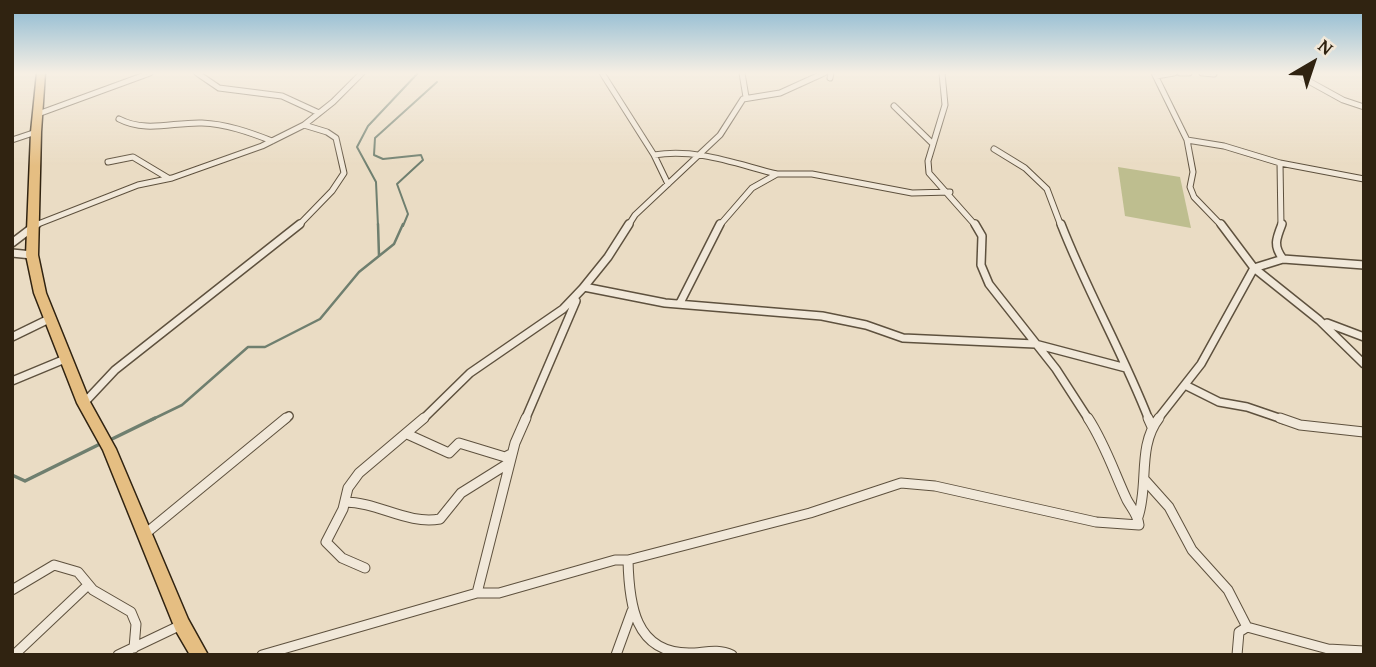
<!DOCTYPE html>
<style>
body{margin:0}
#map{position:relative;width:1376px;height:667px;overflow:hidden;background:#eadcc4;font-family:"Gentium Book Plus",serif}
canvas{display:block}
.frame{position:absolute;inset:0;border:14px solid #302311;pointer-events:none}
.north{position:absolute;left:1278px;top:28px;width:70px;height:70px;-webkit-text-stroke:5px #f1e8d9;paint-order:stroke;rotate:39deg;font-size:19px;font-weight:700;line-height:28px;text-align:center;color:#302311}
.north::after{content:'';display:block;margin:auto;width:24px;height:32px;background:#302311;clip-path:polygon(50% 0,100% 100%,50% 72%,0 100%)}
</style>
<div id="map">
<canvas width="1376" height="667"></canvas>
<div class="frame"></div>
<div class="north">N</div>
</div>
<script>
const ctx = document.querySelector('canvas').getContext('2d');
ctx.lineJoin = 'round';
function fill(path, color) {
  ctx.fillStyle = color;
  ctx.fill(path, 'evenodd');
}
function strokePath(path, color, width, dash) {
  ctx.strokeStyle = color;
  ctx.lineWidth = width;
  ctx.lineCap = dash ? 'butt' : 'round';
  ctx.setLineDash(dash || []);
  ctx.stroke(path);
}
fill(new Path2D(`
 M 1118,167 L 1180,177 L 1191,228 L 1125,216 Z`), '#bebe8f');
strokePath(new Path2D(`
 M 378,226 L 376,182 L 357,147 L 368,126 L 418,73
 M 403,226 L 408,214 L 397,184 L 423,160 L 421,155 L 383,159 L 374,155 L 375,138 L 437,82`), '#6f7f6f', 2);
strokePath(new Path2D(`
 M 378,224 L 379,256
 M 151,420 L 182,405 L 248,347 L 265,347 L 320,319 L 359,272 L 394,244 L 403,224`), '#6f7f6f', 2.5);
strokePath(new Path2D(`
 M 110,440 L 155,418
 M 12,475 L 25,481 L 100,444`), '#6f7f6f', 3.5);
const minorFar2 = new Path2D(`
 M 197,73 L 219,88 L 282,96 L 319,113
 M 602,73 L 654,155 L 668,184
 M 742,73 L 746,97
 M 942,73 L 945,105 L 928,161 L 929,173 L 976,226
 M 1154,73 L 1187,140 L 1193,172 L 1190,187 L 1194,197 L 1222,226
 M 1180,73 L 1189,73
 M 1202,73 L 1214,74
 M 1294,73 L 1343,100 L 1364,107
 M 1156,76 L 1174,73
 M 830,78 L 831,73
 M 894,106 L 933,144
 M 38,114 L 150,73
 M 119,119 C 146,133 173,122 202,123 C 226,124 249,132 272,141
 M 12,140 L 36,132
 M 1187,140 L 1224,146 L 1280,163
 M 994,149 L 1025,168 L 1047,189 L 1061,226
 M 654,155 C 697,148 736,164 777,174
 M 108,162 L 133,157 L 168,178
 M 33,226 L 138,185 L 172,178 L 262,146 L 304,125 L 333,102 L 362,73
 M 298,226 L 332,191 L 344,173 L 336,138 L 327,132 L 304,125
 M 628,226 L 635,215 L 720,135 L 743,99 L 780,93 L 824,73
 M 719,226 L 752,188 L 777,174 L 812,174 L 912,193 L 950,192
 M 1281,226 L 1280,163 L 1364,179`);
const minorFar1 = new Path2D(`
 M 975,224 L 982,236 L 981,265 L 989,284 L 1056,369 L 1089,420
 M 1061,224 C 1087,291 1123,353 1149,420
 M 1221,224 L 1254,268 L 1319,320 L 1364,364
 M 1282,224 C 1276,239 1273,246 1283,259
 M 12,243 L 37,224
 M 12,253 L 32,255
 M 583,288 L 608,257 L 629,224
 M 680,303 L 720,224
 M 1327,323 L 1364,337
 M 12,337 L 49,319
 M 12,381 L 65,359
 M 1185,385 L 1219,402 L 1247,407 L 1285,420
 M 84,403 L 115,370 L 300,224
 M 284,420 L 289,416
 M 422,420 L 470,373 L 563,309 L 584,287 L 665,303 L 822,316 L 866,325 L 903,338 L 1035,344 L 1126,368
 M 525,420 L 576,301
 M 1157,420 L 1201,364 L 1254,268 L 1283,259 L 1364,265`);
const minor = new Path2D(`
 M 1148,418 L 1152,427
 M 1280,418 L 1300,425 L 1364,432
 M 407,434 L 449,453 L 459,443 L 505,457 L 511,454
 M 1144,479 L 1169,507 L 1192,550 L 1228,590 L 1247,627
 M 345,502 C 378,502 407,525 440,519 L 461,493 L 509,463
 M 1138,517 C 1149,485 1137,446 1159,418
 M 145,534 L 286,418
 M 628,560 C 629,603 634,653 689,653 C 704,653 717,648 732,655
 M 365,568 L 342,558 L 326,542 L 343,509 L 348,488 L 359,473 L 424,418
 M 12,590 L 54,565 L 78,572 L 93,590 L 131,612 L 136,624 L 134,648
 M 477,593 L 515,443 L 526,418
 M 14,655 L 87,586
 M 118,655 L 181,625
 M 262,655 L 477,593 L 499,593 L 615,560 L 628,560 L 810,513 L 901,483 L 935,486 L 1096,522 L 1139,525 C 1138,515 1132,509 1127,500 C 1114,472 1105,444 1088,418
 M 616,655 L 632,611
 M 1237,655 L 1239,632 L 1247,627 L 1328,649 L 1364,651`);
const trunk = new Path2D(`
 M 37,73 L 45,73 L 41,132 L 38,255 L 46,293 L 90,402 L 116,449 L 188,619 L 208,655 L 190,655 L 176,631 L 103,450 L 77,403 L 34,293 L 26,255 L 31,132 Z`);
strokePath(minorFar2, '#5e513e', 7);
strokePath(minorFar1, '#5e513e', 10);
strokePath(minor, '#5e513e', 11);
strokePath(trunk, '#302311', 3);
strokePath(minorFar2, '#f1e8d9', 5);
strokePath(minorFar1, '#f1e8d9', 7);
strokePath(minor, '#f1e8d9', 9);
fill(trunk, '#e5be82');
const sky = ctx.createLinearGradient(0, 0, 0, 166);
sky.addColorStop(0, '#88b7d1');
sky.addColorStop(0.44, '#f6efe4');
sky.addColorStop(1, '#f6efe400');
ctx.fillStyle = sky;
ctx.fillRect(0, 0, 1376, 166);
</script>
